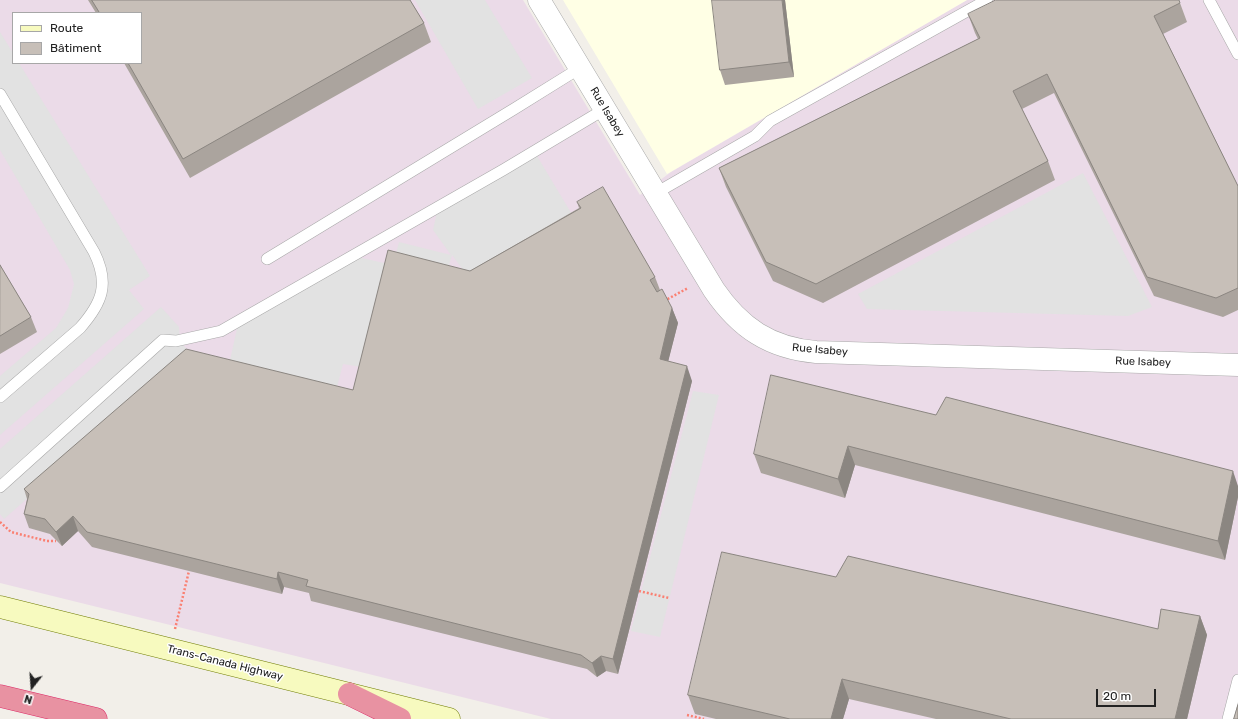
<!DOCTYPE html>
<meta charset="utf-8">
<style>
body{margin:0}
#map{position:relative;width:1238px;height:719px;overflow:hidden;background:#f2efe9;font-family:Rubik,sans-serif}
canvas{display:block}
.legend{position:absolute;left:12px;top:12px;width:130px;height:52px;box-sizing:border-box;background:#fff;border:1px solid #a7a7a7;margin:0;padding:5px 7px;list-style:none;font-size:12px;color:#222}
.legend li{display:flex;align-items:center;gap:8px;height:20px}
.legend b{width:20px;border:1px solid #a7a7a7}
.north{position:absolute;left:12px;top:667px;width:40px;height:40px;-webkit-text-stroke:3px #fff;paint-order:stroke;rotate:197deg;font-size:11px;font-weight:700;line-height:16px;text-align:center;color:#222}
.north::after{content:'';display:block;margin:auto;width:14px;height:18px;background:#222;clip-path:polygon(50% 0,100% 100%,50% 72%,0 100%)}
.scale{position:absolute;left:1096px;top:689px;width:60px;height:18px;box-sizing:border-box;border:2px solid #222;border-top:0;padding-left:5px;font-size:12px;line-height:14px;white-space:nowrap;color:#222;-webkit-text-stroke:3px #fff;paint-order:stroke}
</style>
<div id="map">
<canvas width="1238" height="719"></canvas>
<ul class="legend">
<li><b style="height:5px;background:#f7fabf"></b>Route</li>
<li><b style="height:11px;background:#c7bfb8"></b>Bâtiment</li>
</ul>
<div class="north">N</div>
<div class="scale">20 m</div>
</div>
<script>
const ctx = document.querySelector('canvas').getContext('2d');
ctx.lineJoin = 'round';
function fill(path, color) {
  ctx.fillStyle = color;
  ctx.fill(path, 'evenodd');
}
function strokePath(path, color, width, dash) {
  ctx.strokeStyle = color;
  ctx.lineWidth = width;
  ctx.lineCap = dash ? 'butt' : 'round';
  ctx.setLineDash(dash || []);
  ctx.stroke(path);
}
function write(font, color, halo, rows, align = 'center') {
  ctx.font = font + ' Rubik,sans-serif';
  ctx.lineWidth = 3;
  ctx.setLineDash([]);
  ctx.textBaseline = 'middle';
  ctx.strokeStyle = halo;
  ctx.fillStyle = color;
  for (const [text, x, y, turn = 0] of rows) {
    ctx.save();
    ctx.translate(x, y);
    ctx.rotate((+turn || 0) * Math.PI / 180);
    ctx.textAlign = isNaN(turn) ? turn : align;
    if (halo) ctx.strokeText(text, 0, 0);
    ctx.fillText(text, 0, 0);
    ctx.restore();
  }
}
fill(new Path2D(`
 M 0,0 L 523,0 L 640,195 L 671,172 L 967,0 L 1238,0 L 1238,719 L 551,719 L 0,583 ZM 13,13 L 141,13 L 141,63 L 13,63 Z`), '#ebdbe8');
fill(new Path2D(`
 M 563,0 L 967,0 L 667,174 Z`), '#ffffe5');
fill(new Path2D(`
 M 415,0 L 485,0 L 532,78 L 478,109 Z
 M 0,32 L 13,53 L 13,63 L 19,63 L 150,276 L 129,290 L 144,309 L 0,435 L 0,376 L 56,328 L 68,308 L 74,284 L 70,270 L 0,150 Z
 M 534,151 L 579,226 L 475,286 L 452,255 L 445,279 L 367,368 L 343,364 L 334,399 L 227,373 L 239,320 L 353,256 L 393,265 L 399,242 L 451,255 L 433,230 L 438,207 Z
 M 1083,173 L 1152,307 L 1128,316 L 867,309 L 858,294 Z
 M 161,307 L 179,327 L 180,341 L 191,354 L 4,519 L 0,514 L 0,449 Z
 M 693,391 L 719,395 L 660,637 L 631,631 Z`), '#e2e2e2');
const lane = new Path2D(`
 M 1209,0 L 1238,54
 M 0,94 L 94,252 C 110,284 102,303 80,328 L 0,397
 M 656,193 L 755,136 L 770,121 L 987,0
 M 267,259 L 514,109 L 580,68
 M 0,487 L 163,340 L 176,341 L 221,331 L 503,170 L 605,109
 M 1228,719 L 1238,680`);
const street = new Path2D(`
 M 539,0 L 714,290 C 740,328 770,348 816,352 L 1238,365`);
const secondary = new Path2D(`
 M 0,607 L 449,719`);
const highway = new Path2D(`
 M 349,694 L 400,719
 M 0,696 L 96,719`);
strokePath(lane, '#a9a9a9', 12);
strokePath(street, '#a9a9a9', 23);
strokePath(secondary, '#707d05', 23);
strokePath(highway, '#dc2a67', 23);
strokePath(new Path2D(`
 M 664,301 L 688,288
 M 0,522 L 11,532 L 47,541 L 56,541
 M 639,591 L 669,598
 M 175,629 L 189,571
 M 687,715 L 704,719`), '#fa8072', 2.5, [2, 2]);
strokePath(lane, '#fff', 11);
strokePath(street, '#fff', 22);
strokePath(secondary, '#f7fabf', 22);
strokePath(highway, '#e892a2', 22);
fill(new Path2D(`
 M 88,0 L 410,0 L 424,23 L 431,42 L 190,178 L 124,63 L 141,63 L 141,13 L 96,13 Z
 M 785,0 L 794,77 L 725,85 L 720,70 Z
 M 1180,3 L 1187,22 L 1163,34 L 1238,186 L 1238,310 L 1223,317 L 1154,296 L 1054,93 L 1022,109 L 1048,161 L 1055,180 L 823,303 L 773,281 L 726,187 L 719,168 L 978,39 L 975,33 L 968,14 Z
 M 577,202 L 655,277 L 660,290 L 672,308 L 678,323 L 668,361 L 692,381 L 618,674 L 606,671 L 597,677 L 587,669 L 311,601 L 309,593 L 284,587 L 282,594 L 92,547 L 78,531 L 62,546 L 50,534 L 29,528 L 24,514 L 27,499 L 24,489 L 353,390 L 470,271 L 579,208 Z
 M 0,265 L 31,317 L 37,332 L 0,354 Z
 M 936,415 L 1238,486 L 1238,497 L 1225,560 L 855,465 L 845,498 L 761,473 L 754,454 Z
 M 836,577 L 1158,629 L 1200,616 L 1207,635 L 1187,719 L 936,719 L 849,699 L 843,719 L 716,719 L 695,714 L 688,695 Z`), '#aba49e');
fill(new Path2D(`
 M 782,0 L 785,0 L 794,77 L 789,62 Z
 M 672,308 L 678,323 L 665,374 L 660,359 Z
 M 687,366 L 692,381 L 618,674 L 613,659 Z
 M 848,446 L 855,465 L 845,498 L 838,479 Z
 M 1233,471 L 1238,486 L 1238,497 L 1225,560 L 1218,541 Z
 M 73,516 L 78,531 L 62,546 L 56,532 Z
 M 278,572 L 284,587 L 282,594 L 277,579 Z
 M 1200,616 L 1207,635 L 1187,719 L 1175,719 Z
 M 601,656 L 606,671 L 597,677 L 592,663 Z
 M 842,679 L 849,699 L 843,719 L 831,719 Z`), '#8b8681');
const building = new Path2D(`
 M 92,0 L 410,0 L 424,23 L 183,159 L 128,63 L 141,63 L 141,13 L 100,13 Z
 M 712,0 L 782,0 L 789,62 L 720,70 Z
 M 996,0 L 1179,0 L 1180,3 L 1154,16 L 1238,186 L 1238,288 L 1216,298 L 1147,277 L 1047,74 L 1013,91 L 1048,161 L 816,284 L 766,262 L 719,168 L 980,38 L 968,14 Z
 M 603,187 L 655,277 L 650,280 L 657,292 L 662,289 L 672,308 L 660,359 L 687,366 L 613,659 L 601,656 L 592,663 L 581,655 L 306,586 L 308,580 L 278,572 L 277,579 L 87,532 L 73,516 L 56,532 L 45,519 L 24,514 L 29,494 L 24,489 L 186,349 L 353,390 L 388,250 L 470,271 L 581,208 L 577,202 Z
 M 0,265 L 31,317 L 0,336 Z
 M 771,375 L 936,415 L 946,397 L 1233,471 L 1218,541 L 848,446 L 838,479 L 754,454 Z
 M 722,552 L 836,577 L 848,556 L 1158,629 L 1161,609 L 1200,616 L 1175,719 L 1011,719 L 842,679 L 831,719 L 790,719 L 688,695 Z
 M 1238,705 L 1238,719 L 1234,719 Z`);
fill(building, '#c7bfb8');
strokePath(building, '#8b8681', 1);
write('11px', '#222', '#fff', [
 ["Rue Isabey",607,112,59],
 ["Rue Isabey",820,350,5],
 ["Rue Isabey",1143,362,2],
 ["Trans-Canada Highway",225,663,14]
]);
</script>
